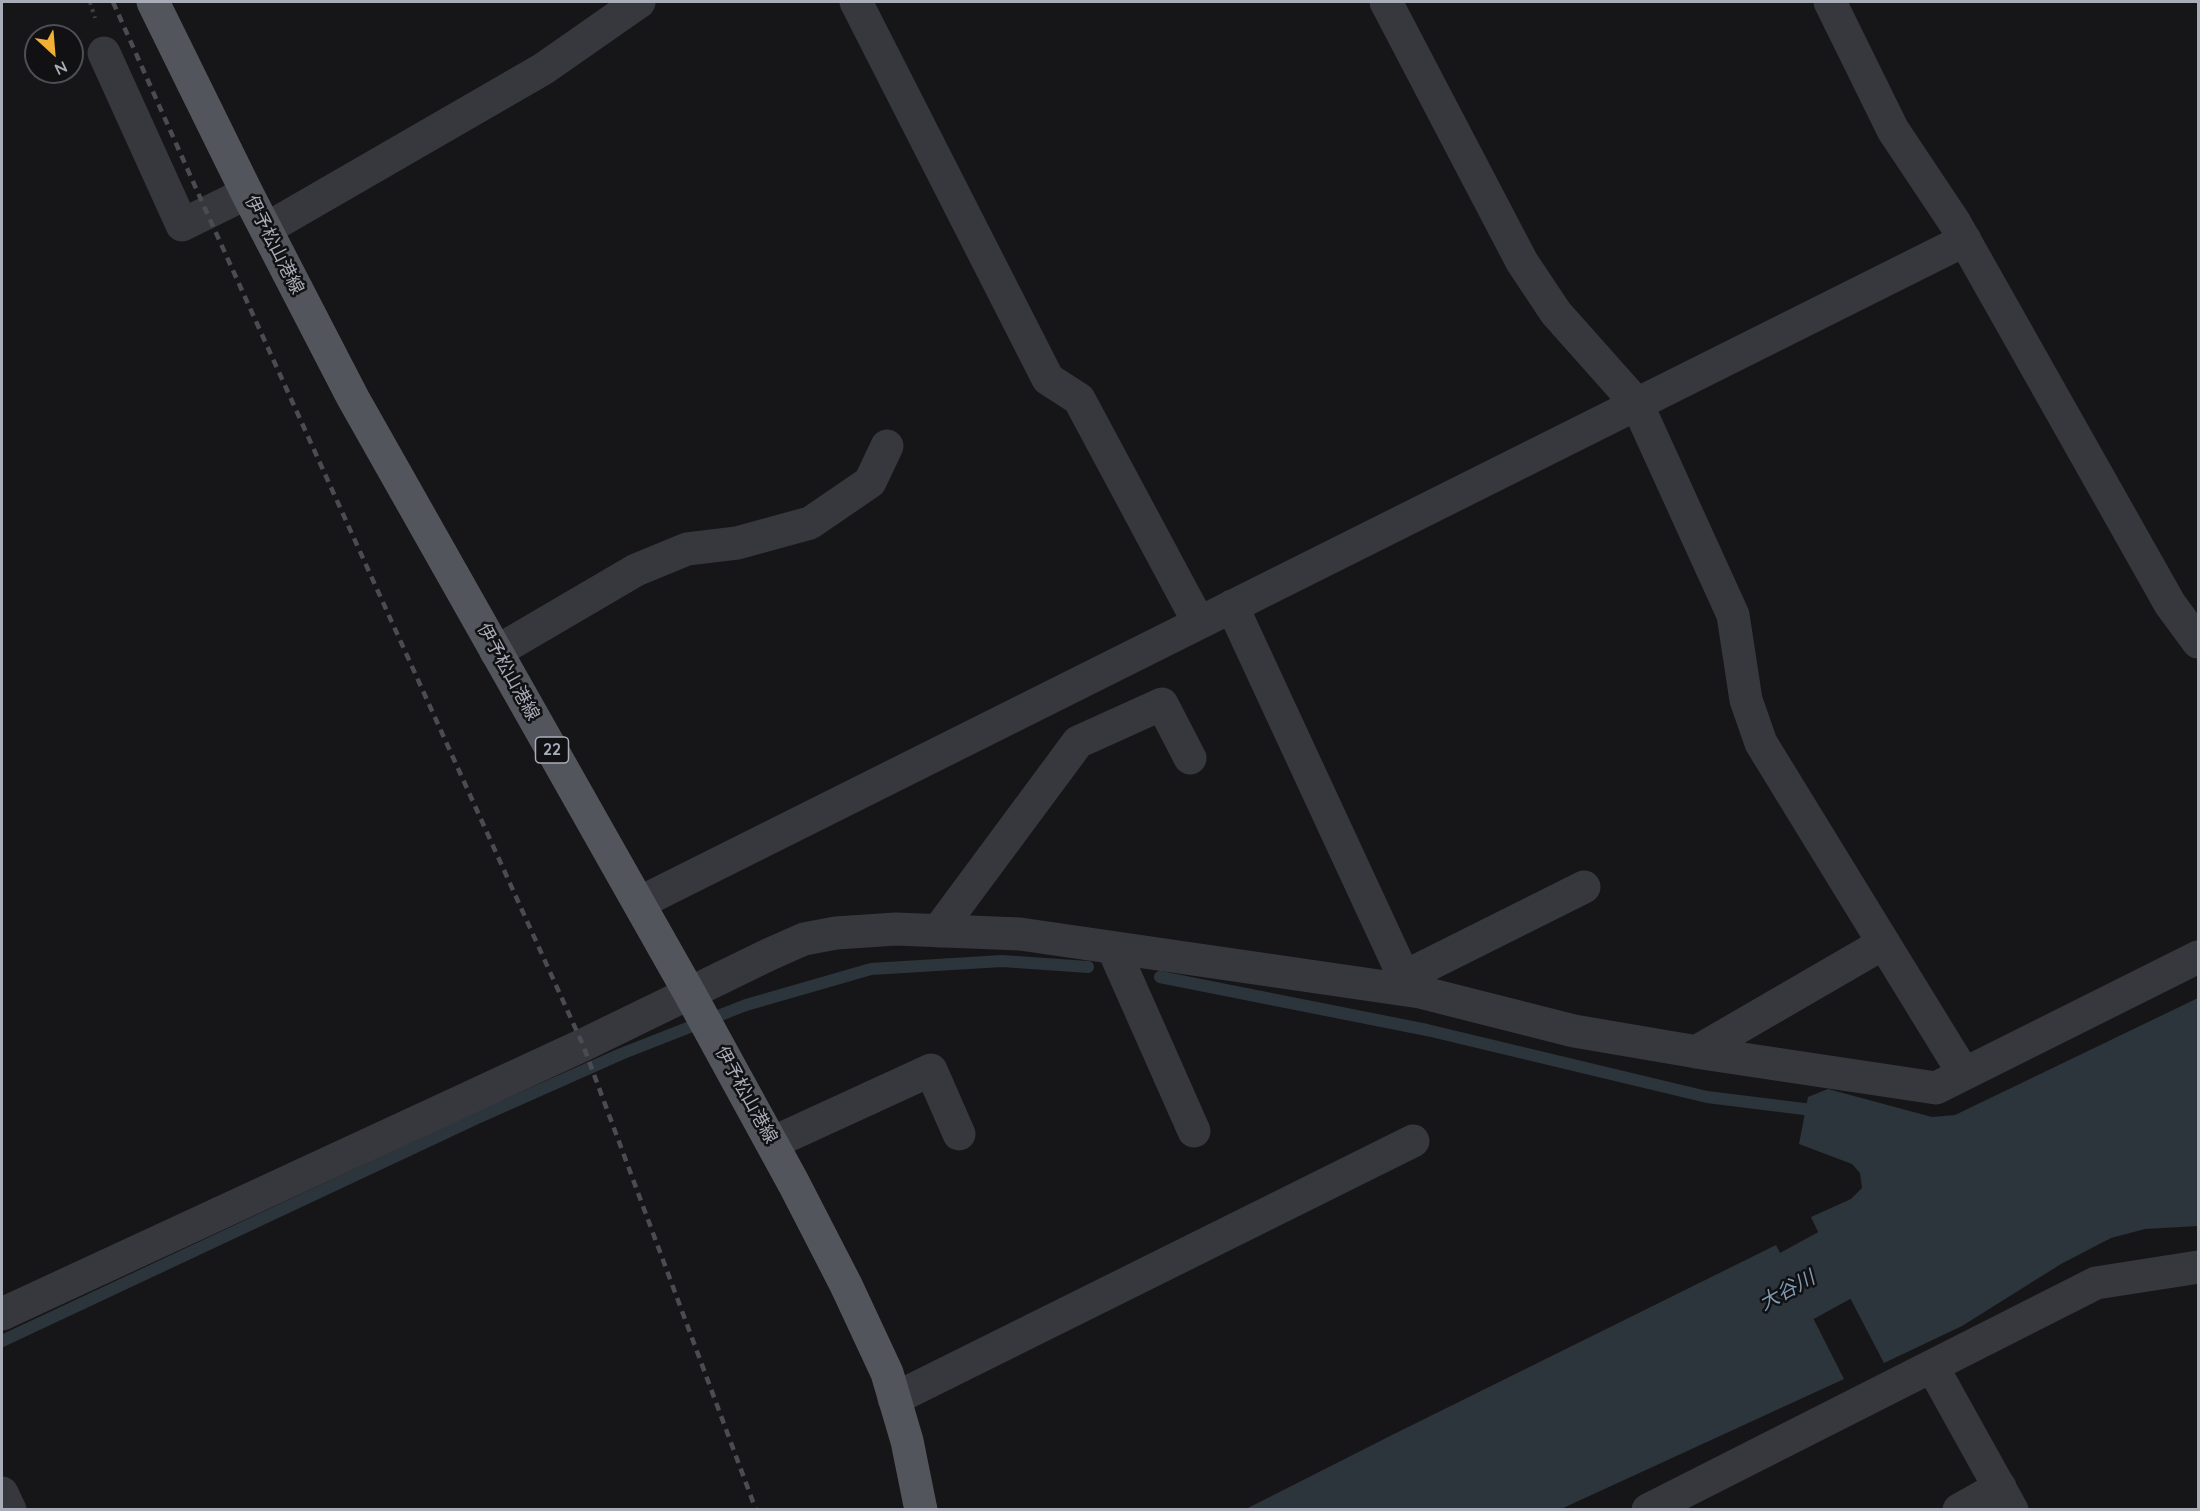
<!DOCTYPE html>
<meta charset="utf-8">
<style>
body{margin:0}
#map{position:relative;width:2200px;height:1511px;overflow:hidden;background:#161618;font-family:Quicksand,sans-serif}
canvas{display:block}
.frame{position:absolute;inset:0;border:3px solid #a8adb8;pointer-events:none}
.north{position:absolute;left:24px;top:24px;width:60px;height:60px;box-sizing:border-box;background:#111113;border:2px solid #4d4f55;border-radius:50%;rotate:154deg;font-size:16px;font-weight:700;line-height:24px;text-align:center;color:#a8adb8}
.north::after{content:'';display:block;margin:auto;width:21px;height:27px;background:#f2b134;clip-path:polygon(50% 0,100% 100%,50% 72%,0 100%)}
</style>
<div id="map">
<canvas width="2200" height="1511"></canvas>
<div class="frame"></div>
<div class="north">N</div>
</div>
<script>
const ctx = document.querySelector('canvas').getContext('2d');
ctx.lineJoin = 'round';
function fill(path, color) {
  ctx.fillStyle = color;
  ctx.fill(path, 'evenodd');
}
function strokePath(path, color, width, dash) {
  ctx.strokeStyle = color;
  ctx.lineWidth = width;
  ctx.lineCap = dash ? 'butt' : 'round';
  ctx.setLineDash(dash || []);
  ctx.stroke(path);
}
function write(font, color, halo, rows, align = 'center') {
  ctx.font = font + ' Quicksand,"Noto Sans JP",sans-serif';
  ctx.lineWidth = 5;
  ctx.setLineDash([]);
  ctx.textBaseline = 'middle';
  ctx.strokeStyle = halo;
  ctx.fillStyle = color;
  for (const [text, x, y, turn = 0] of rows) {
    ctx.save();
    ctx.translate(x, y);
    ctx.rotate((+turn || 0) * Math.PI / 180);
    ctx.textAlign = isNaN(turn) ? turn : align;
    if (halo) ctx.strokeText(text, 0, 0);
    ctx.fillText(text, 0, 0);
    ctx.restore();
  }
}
fill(new Path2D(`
 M 2198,998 L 2198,1226 L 2145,1229 L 2111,1238 L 2061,1264 L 1962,1326 L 1884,1363 L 1849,1296 L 1857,1292 L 1852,1282 L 1843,1285 L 1811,1217 L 1851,1199 L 1862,1188 L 1860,1173 L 1852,1164 L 1799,1144 L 1808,1097 L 1828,1089 L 1932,1117 L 1955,1115 Z
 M 1776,1245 L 1844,1379 L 1561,1509 L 1246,1509 L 1392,1435 Z`), '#2c353c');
strokePath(new Path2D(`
 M 1160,977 L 1427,1030 L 1707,1097 L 1820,1111
 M 2,1341 L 477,1118 L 621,1054 L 746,1005 L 871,969 L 1002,961 L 1088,967`), '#2c353c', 12);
strokePath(new Path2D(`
 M 1709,1334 L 1859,1252 L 1922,1214`), '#2c353c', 74);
strokePath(new Path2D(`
 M 90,2 L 95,18`), '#3d3f44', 4, [3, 4.5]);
strokePath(new Path2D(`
 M 856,2 L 1048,379 L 1079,399 L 1199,623
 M 1386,2 L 1522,262 L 1556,313 L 1637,404 L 1733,615 L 1746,700 L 1761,743 L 1964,1074
 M 1830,2 L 1893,130 L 1955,223 L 2170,604 L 2198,642
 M 104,53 L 182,225 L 247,193
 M 266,229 L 543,69 L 639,2
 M 1232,606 L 1404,977
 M 496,652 L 636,570 L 687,549 L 737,543 L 810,523 L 870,482 L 887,446
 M 639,903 L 1965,240
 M 938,931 L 1078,742 L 1162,704 L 1190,758
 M 1113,948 L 1194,1131
 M 1399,989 L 1404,977 L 1584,887
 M 1696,1052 L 1884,943
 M 772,1143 L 931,1070 L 959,1134
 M 2,1314 L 583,1045 L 770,954 L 804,939 L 836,933 L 896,929 L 1020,934 L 1420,992 L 1574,1031 L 1709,1054 L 1936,1088 L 2198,957
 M 1932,1366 L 2012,1510
 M 894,1399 L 1413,1141
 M 2,1493 L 10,1510
 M 1648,1510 L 2096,1283 L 2198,1267
 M 1959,1510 L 2000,1487`), '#37383d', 33);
strokePath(new Path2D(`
 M 153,2 L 247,193 L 353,398 L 690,994 L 794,1184 L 846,1285 L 887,1373 L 907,1441 L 921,1510`), '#53555c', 33);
strokePath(new Path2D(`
 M 113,2 L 207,213 L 583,1045 L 756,1510`), '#4a4c52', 4.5, [8, 6]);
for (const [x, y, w] of [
 [552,750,33]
]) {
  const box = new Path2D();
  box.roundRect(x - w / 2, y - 13, w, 26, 4.5);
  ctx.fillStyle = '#111113';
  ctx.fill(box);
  strokePath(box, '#a8adb8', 1.5);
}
write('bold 16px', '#a8adb8', null, [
 ["22",552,750]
]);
write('18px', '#a8adb8', '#111113', [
 ["伊予松山港線",274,245,63],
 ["伊予松山港線",508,672,61],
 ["伊予松山港線",746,1095,61]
]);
write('italic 20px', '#7f9bb3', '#111113', [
 ["大谷川",1787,1291,-29]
]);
</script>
